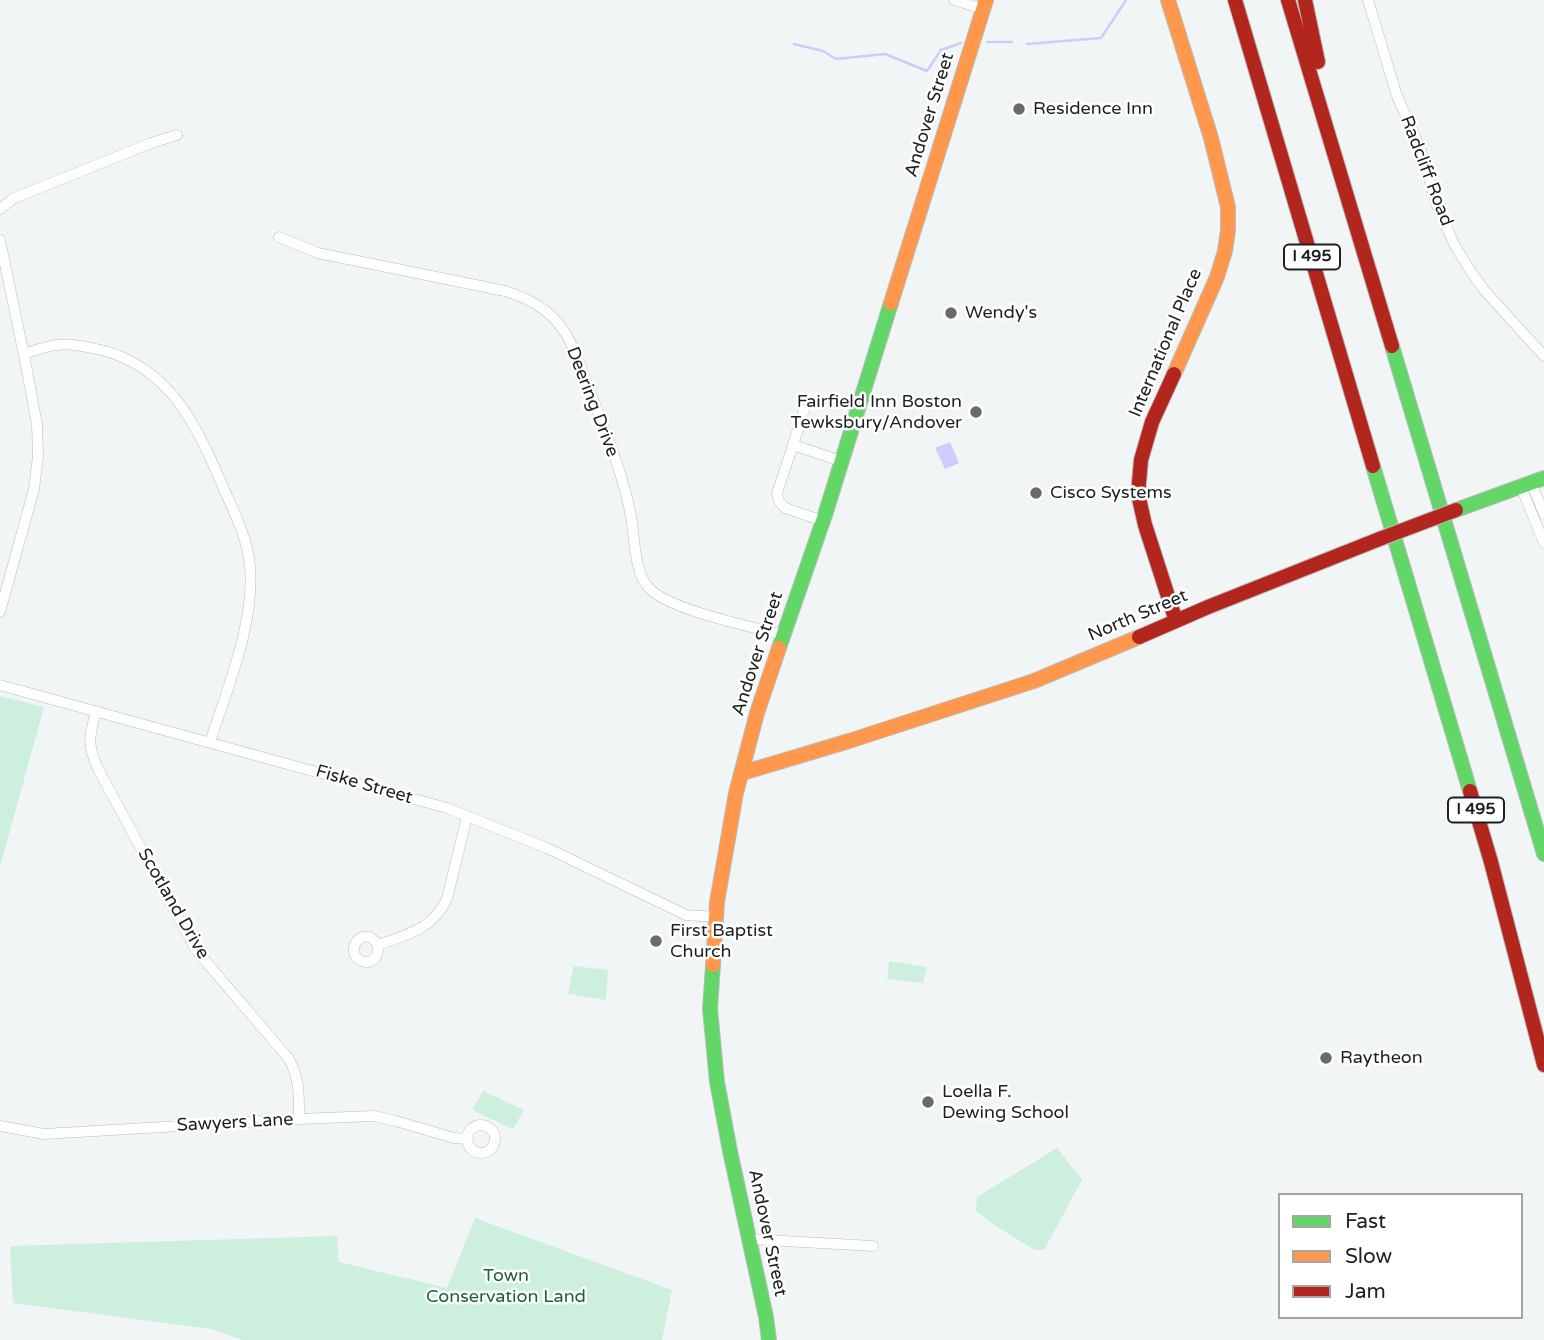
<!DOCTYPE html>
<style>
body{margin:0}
#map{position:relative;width:1544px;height:1340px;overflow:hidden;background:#f2f5f6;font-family:"Varela Round",sans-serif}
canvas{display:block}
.legend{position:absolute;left:1278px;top:1193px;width:245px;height:126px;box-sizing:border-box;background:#fff;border:2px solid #a5a5a6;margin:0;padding:9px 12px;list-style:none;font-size:21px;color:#1d1f20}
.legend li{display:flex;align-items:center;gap:14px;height:35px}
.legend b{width:35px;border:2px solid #a5a5a6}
</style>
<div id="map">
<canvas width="1544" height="1340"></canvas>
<ul class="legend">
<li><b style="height:9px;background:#63d668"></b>Fast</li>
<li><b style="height:9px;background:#ff974d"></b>Slow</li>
<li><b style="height:9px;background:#b3261e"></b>Jam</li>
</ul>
</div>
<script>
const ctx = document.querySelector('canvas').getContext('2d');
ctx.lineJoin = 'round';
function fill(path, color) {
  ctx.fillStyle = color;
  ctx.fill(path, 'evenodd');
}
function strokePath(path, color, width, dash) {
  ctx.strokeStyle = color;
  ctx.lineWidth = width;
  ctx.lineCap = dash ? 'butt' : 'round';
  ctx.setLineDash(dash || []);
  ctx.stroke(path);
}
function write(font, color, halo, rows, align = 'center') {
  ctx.font = font + ' "Varela Round",sans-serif';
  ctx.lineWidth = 5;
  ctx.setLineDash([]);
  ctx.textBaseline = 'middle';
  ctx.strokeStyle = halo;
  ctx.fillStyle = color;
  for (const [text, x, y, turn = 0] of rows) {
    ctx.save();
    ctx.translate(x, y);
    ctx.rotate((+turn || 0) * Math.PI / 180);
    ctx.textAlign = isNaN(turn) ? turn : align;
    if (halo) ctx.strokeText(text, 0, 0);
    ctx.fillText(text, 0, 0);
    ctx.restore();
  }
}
fill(new Path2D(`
 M 0,696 L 44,707 L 0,867 Z
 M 889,961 L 927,967 L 923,983 L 887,979 Z
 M 574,966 L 608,970 L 606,1000 L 568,994 Z
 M 483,1091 L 524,1110 L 513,1129 L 472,1110 Z
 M 1057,1148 L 1082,1180 L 1044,1250 L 1035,1250 L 997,1227 L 976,1211 L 977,1197 Z
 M 475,1218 L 672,1290 L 662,1340 L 243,1340 L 211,1329 L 13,1303 L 10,1246 L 337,1236 L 339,1262 L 447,1288 Z`), '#cdefdd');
fill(new Path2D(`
 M 950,442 L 959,463 L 945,469 L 935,448 Z`), '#cdcdfc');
strokePath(new Path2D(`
 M 987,42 L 1012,42
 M 794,44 L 823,51 L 836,59 L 885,54 L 927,71 L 941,50 L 961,43
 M 1027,44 L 1101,38 L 1126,0`), '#cdcdfc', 2.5);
const street = new Path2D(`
 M 954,0 L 983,9
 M 1368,0 L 1397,96 L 1421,150 L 1436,203 L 1454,244 L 1471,272 L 1484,290 L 1544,356
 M 0,209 L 14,198 L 151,143 L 177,135
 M 279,237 L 318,253 L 505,291 C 525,297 545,307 559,324 C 573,342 580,365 588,386 C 604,429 623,472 631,517 C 635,538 634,573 649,588 C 669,610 753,627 784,635
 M 0,240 L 26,365 L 37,425 L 38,456 L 34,489 L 0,612
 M 24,354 C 57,342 67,342 101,350 C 170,367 197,426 223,487 C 234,512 248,539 250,567 C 255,623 227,689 210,742
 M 793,445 L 804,410
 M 1531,483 L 1544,514
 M 1521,487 L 1544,543
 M 823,521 L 785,508 L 779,501 L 777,493 L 793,445 L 841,461
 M 0,685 L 447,808 L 547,848 L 686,915 L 716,917
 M 96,711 C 89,737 87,744 98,769 L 196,950 L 289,1059 C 300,1080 299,1095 299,1119
 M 378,945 C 379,955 374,965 362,961 C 342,954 363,921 378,945 C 408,934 432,930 447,899 L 467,816
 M467 1139a14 14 0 1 1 28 0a14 14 0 1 1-28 0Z
 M 0,1126 L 44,1134 L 299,1119 L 374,1116 L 396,1121 L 454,1138 L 468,1139
 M 749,1239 L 873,1246`);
const fast = new Path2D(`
 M 1392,346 L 1544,854
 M 1373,466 L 1470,791
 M 1456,510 L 1544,478
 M 779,648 L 825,515 L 891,303
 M 713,965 L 710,1009 L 717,1082 L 730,1151 L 766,1317 L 769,1340`);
const slow = new Path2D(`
 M 1168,0 L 1211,138 L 1228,207 L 1228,230 L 1225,251 L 1217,277 L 1174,374
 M 891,303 L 986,0
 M 742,773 L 849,741 L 1034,681 L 1139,637
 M 713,965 L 717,902 L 736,793 L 757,713 L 779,648`);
const jam = new Path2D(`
 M 1235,0 L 1373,466
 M 1288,0 L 1392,346
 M 1305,0 L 1318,62
 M 1174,374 L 1152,422 L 1141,460 L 1138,494 L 1145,525 L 1176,621
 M 1139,637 L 1208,607 L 1382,538
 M 1470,791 L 1491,862 L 1544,1065`);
strokePath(street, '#babdbd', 11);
strokePath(fast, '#babdbd', 16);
strokePath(slow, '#babdbd', 16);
strokePath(jam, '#babdbd', 16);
strokePath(street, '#fdfefe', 10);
strokePath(fast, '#63d668', 14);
strokePath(slow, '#ff974d', 14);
strokePath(jam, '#b3261e', 14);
const jamBridge = new Path2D(`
 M 1382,538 L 1456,510`);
strokePath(jamBridge, '#babdbd', 16, []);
strokePath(jamBridge, '#b3261e', 14);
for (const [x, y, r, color] of [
 [1019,109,7,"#686a6b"],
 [951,313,7,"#686a6b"],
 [976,412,7,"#686a6b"],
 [1036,493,7,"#686a6b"],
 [656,941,7,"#686a6b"],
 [1326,1058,7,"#686a6b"],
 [928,1102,7,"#686a6b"]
]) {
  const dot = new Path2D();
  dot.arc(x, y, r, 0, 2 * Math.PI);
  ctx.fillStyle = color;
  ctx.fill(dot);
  strokePath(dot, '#fff', 2.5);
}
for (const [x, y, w] of [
 [1312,257,56],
 [1476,810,56]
]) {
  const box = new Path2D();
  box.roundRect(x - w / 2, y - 12.5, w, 25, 5);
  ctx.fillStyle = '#fff';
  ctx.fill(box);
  strokePath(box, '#1d1f20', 2);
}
write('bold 16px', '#1d1f20', null, [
 ["I 495",1312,257],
 ["I 495",1476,810]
]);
write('18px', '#1d1f20', '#fff', [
 ["Residence Inn",1033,109],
 ["Wendy's",965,313],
 ["Fairfield Inn Boston",962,402,"right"],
 ["Tewksbury/Andover",962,423,"right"],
 ["Cisco Systems",1050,493],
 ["First Baptist",670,931],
 ["Church",670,952],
 ["Raytheon",1340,1058],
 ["Loella F.",942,1092],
 ["Dewing School",942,1113]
], 'left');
write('18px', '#1d1f20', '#fff', [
 ["Andover Street",930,115,-73],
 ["Radcliff Road",1426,171,69],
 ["International Place",1166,343,-67],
 ["Deering Drive",592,402,69],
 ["North Street",1138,616,-23],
 ["Andover Street",758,654,-72],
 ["Fiske Street",364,785,16],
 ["Scotland Drive",173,904,60],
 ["Sawyers Lane",235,1123,-3],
 ["Andover Street",767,1233,78]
]);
write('18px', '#1b6140', '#fff', [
 ["Town",506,1276],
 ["Conservation Land",506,1297]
]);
</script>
